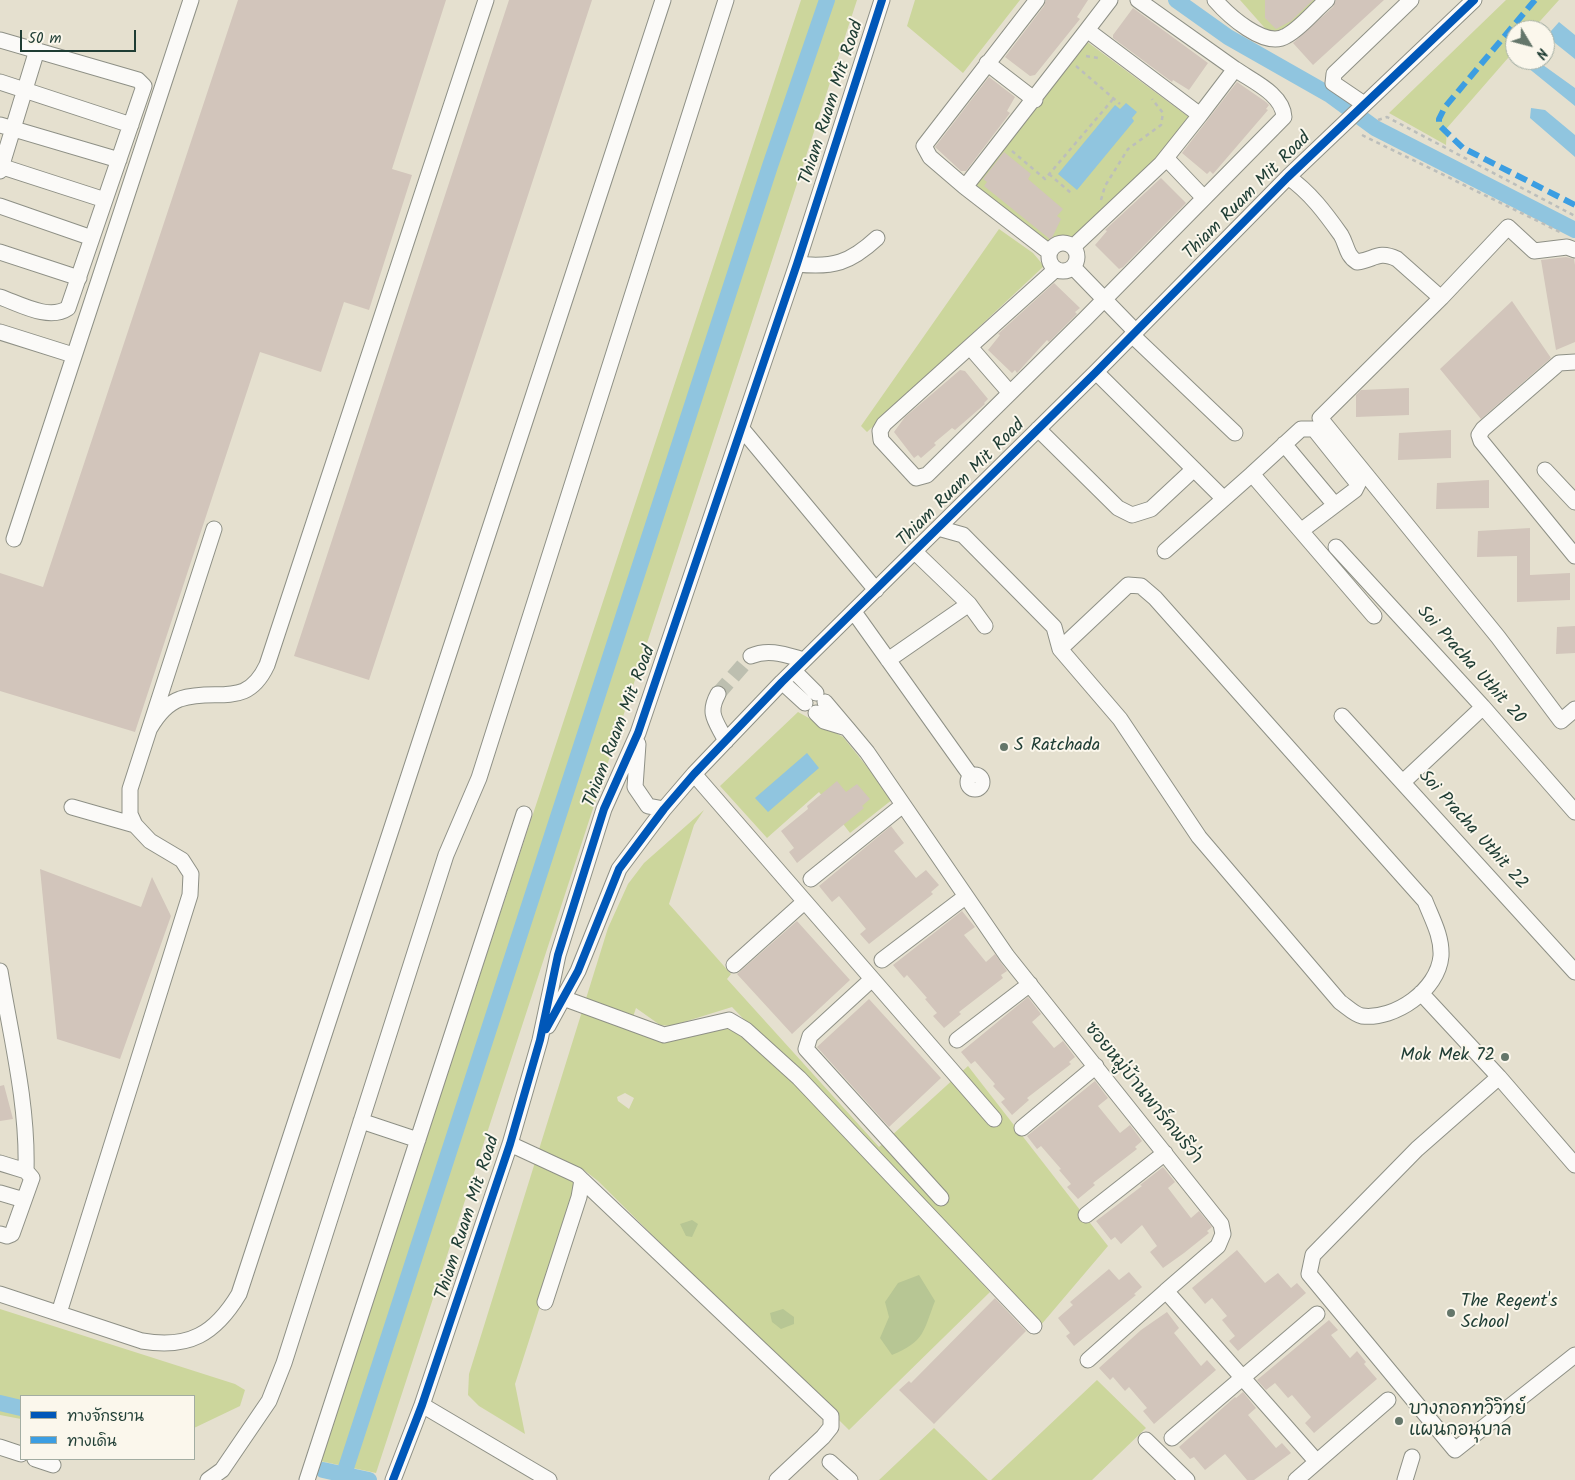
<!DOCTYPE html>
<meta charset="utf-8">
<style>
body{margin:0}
#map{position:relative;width:1575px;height:1480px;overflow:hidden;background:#e5e0cf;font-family:Kalam,"Playpen Sans Thai",sans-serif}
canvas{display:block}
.legend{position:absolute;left:20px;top:1395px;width:175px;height:65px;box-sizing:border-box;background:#fbf7ec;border:1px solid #a3ada2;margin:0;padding:6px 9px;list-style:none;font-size:15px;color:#1f3d34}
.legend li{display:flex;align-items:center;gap:10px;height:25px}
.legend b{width:25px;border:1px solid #a3ada2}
.north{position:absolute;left:1505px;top:20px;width:50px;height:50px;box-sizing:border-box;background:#fbf7ec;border:1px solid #a3ada2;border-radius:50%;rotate:127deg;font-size:14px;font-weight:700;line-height:20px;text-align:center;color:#1f3d34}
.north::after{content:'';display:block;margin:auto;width:18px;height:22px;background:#64766a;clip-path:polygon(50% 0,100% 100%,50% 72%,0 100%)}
.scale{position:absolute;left:20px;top:30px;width:116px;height:22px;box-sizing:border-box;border:2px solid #1f3d34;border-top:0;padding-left:6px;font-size:15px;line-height:18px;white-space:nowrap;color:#1f3d34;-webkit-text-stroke:4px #fbf7ec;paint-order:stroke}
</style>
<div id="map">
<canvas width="1575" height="1480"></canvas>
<ul class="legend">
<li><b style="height:6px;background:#0057b8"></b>ทางจักรยาน</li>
<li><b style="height:6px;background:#3c9ee2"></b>ทางเดิน</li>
</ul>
<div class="north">N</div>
<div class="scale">50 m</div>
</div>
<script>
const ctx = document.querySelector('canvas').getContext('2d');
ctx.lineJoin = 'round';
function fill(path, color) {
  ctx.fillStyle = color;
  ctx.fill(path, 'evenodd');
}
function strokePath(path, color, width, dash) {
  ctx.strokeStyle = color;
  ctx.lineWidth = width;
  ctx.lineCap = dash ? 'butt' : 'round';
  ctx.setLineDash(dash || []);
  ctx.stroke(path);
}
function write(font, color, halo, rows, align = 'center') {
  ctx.font = font + ' Kalam,"Playpen Sans Thai",sans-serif';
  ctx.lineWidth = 4;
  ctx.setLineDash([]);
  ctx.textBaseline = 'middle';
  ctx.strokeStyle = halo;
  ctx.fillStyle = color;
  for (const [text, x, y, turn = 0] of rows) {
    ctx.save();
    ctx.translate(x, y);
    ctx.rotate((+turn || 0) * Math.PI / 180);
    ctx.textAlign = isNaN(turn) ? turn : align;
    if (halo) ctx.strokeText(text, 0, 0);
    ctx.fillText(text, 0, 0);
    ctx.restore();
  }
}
fill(new Path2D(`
 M 801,0 L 857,0 L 376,1473 L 320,1461 Z
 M 915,0 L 1020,0 L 963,73 L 907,26 Z
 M 1240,0 L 1318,0 L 1289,30 L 1271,35 Z
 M 1506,0 L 1559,0 L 1532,30 L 1515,30 L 1515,50 L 1447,128 L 1446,145 L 1389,113 Z
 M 1086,41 L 1190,118 L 1164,152 L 1077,240 L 1062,238 L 1047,245 L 974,188 L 975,182 Z
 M 999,229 L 1033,253 L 1044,266 L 867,432 L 861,426 Z
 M 798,712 L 843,737 L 893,799 L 850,833 L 819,792 L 767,838 L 720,786 Z
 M 704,810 L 694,825 L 669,904 L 731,974 L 727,979 L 879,1147 L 968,1066 L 1108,1246 L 1040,1326 L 732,1007 L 671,1026 L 660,1025 L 636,1008 L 629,1029 L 658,1041 L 716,1030 L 728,1029 L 738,1034 L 797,1084 L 990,1292 L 849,1430 L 598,1181 L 584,1170 L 515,1384 L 525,1434 L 479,1406 L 468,1395 L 469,1374 L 608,928 L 628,884 L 644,863 ZM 625,1093 L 634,1098 L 629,1109 L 618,1101 L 617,1097 Z
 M 0,1309 L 235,1384 L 245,1390 L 240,1406 L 194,1428 L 194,1396 L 21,1396 L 21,1419 L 0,1415 Z
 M 1097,1380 L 1146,1428 L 1092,1480 L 991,1480 Z
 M 934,1428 L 988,1480 L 879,1480 Z`), '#ccd69c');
fill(new Path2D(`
 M 692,1220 L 698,1224 L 692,1237 L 686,1236 L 680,1224 Z
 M 919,1275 L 935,1301 C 923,1332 925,1341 892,1355 L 880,1338 L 889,1317 L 885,1302 L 898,1283 Z
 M 783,1309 L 794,1317 L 794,1324 L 781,1329 L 772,1322 L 770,1313 Z`), '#b7c694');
fill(new Path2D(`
 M 1559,22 L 1575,35 L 1575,59 L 1550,39 L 1551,31 Z
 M 1525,60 L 1536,60 L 1575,88 L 1575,106 L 1522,63 Z
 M 1126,103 L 1137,112 L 1132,118 L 1134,121 L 1077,190 L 1058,174 L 1115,105 L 1120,109 Z
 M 1531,108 L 1545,110 L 1575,135 L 1575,157 L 1530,118 Z
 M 807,753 L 819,768 L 768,812 L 755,798 Z`), '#90c5df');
strokePath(new Path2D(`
 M 1176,0 L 1228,37 L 1330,95 L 1375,128 L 1575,230
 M 0,1403 L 21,1408
 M 323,1470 L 369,1480
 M 344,1474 L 770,166 L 827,0`), '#90c5df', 16);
fill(new Path2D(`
 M 238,0 L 446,0 L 392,169 L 412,175 L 369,310 L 344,302 L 321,372 L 260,352 L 135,732 L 0,691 L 0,573 L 43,587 Z
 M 509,0 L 592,0 L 369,680 L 294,656 Z
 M 1046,0 L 1088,0 L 1077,17 L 1080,19 L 1035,75 L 1030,76 L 1005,57 L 1044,6 Z
 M 1265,0 L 1313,0 L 1291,21 L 1276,29 L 1265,18 Z
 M 1336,0 L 1384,0 L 1313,65 L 1293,43 L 1333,7 Z
 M 1133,8 L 1208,63 L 1189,90 L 1173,80 L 1172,82 L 1113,38 L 1113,35 Z
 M 989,77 L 1015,97 L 1007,111 L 1010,113 L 966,171 L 961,171 L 935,147 Z
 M 1237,82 L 1266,102 L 1269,105 L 1266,109 L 1268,110 L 1213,174 L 1210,171 L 1207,174 L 1182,153 Z
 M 1004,152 L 1031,174 L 1028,179 L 1063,209 L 1057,216 L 1061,219 L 1051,240 L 984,186 L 987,182 L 983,179 Z
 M 1161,178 L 1186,203 L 1123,267 L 1119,269 L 1095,245 L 1107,231 L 1105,230 Z
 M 1566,257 L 1574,259 L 1575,265 L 1575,342 L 1556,350 L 1541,260 Z
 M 1054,283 L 1080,308 L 1075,312 L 1077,314 L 1049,342 L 1047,340 L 1017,373 L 1015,370 L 1012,373 L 988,350 L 1000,335 L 998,334 Z
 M 1512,301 L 1551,358 L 1481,419 L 1440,369 Z
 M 960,370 L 965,371 L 988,399 L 984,403 L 985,404 L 955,430 L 952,428 L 934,443 L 936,445 L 921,458 L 918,455 L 914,458 L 894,432 L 905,417 Z
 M 1409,388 L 1409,415 L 1356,417 L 1356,395 L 1361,390 Z
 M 1451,430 L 1451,458 L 1398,460 L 1399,433 Z
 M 1489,480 L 1489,508 L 1436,509 L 1437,483 Z
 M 1530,528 L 1530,575 L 1570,573 L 1570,600 L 1517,602 L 1517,556 L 1477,557 L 1478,531 Z
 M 1575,626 L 1575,653 L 1556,654 L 1557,627 Z
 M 837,781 L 846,792 L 857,784 L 870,799 L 862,806 L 864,808 L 797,863 L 789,852 L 794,848 L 781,831 L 808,809 L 807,806 Z
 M 891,826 L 904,843 L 894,851 L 916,878 L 926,870 L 939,885 L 931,892 L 933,894 L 869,944 L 860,934 L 866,929 L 839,896 L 832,902 L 819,886 Z
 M 40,869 L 141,907 L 152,877 L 171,916 L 120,1059 L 57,1039 Z
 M 962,911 L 975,927 L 964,935 L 986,962 L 995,954 L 1007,971 L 1001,975 L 1003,978 L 959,1012 L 961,1014 L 944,1028 L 933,1016 L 937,1013 L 925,999 L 927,998 L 907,975 L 904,978 L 893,965 Z
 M 797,921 L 850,980 L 792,1034 L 737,974 Z
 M 1028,997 L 1041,1014 L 1032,1022 L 1054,1048 L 1063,1041 L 1075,1057 L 1069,1062 L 1071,1064 L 1027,1098 L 1029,1100 L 1012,1115 L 1001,1102 L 1005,1099 L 993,1086 L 995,1084 L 975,1061 L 971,1064 L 961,1052 Z
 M 869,999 L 941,1078 L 889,1127 L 817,1047 Z
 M 1095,1081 L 1108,1098 L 1098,1106 L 1120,1133 L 1130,1125 L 1142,1141 L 1135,1147 L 1137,1149 L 1093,1183 L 1095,1185 L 1078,1199 L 1067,1187 L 1071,1184 L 1059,1170 L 1061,1169 L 1041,1146 L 1037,1149 L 1027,1136 Z
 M 4,1085 L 13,1119 L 0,1121 L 0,1086 Z
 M 1163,1167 L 1175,1182 L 1168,1188 L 1191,1218 L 1199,1211 L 1212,1227 L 1207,1231 L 1209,1233 L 1184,1253 L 1163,1268 L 1150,1252 L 1157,1246 L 1142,1225 L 1121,1244 L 1115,1237 L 1111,1240 L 1096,1221 L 1142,1186 L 1140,1185 Z
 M 1237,1250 L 1265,1283 L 1278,1273 L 1291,1288 L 1297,1283 L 1306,1293 L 1238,1351 L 1229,1341 L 1235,1336 L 1222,1320 L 1227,1316 L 1212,1298 L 1205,1304 L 1192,1288 Z
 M 1109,1269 L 1119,1280 L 1129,1272 L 1142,1287 L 1134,1294 L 1136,1295 L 1074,1346 L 1066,1336 L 1070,1333 L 1058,1318 L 1073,1305 L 1070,1302 Z
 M 995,1298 L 1026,1331 L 934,1424 L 899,1390 L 909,1381 L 911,1383 Z
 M 1167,1312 L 1179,1328 L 1174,1333 L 1201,1366 L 1207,1360 L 1216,1370 L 1154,1424 L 1143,1411 L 1147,1408 L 1129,1387 L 1125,1391 L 1113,1377 L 1110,1380 L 1099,1368 L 1141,1330 Z
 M 1329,1320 L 1338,1330 L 1331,1335 L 1350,1358 L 1357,1351 L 1366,1362 L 1364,1364 L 1377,1379 L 1314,1433 L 1305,1423 L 1311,1417 L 1292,1395 L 1288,1398 L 1275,1383 L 1266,1390 L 1257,1380 Z
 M 1243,1392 L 1256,1408 L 1248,1415 L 1276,1448 L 1282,1443 L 1291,1453 L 1254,1480 L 1247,1480 L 1225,1454 L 1205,1470 L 1194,1457 L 1190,1459 L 1179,1447 L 1235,1397 L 1236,1398 Z`), '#d2c5bb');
strokePath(new Path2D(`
 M 718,694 L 751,656`), '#bdbfb0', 15, [15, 8]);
const minor = new Path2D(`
 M 1138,0 L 1235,69 L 1200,115
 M 1215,0 C 1228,15 1265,49 1286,36 C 1301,28 1314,11 1327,0
 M 1087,30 L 1110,0
 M 0,40 L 138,80 L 144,86 L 68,308 C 49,321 20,304 0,297
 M 987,63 L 1035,100
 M 0,82 L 131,125
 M 1364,104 L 1333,83 L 1334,74 L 1411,0
 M 0,125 L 119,160
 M 1166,158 L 1204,198
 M 0,166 L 105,200
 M 0,171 L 37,50
 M 1288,177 C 1310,192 1326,214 1341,235 C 1347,245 1346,255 1357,262 C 1374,260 1378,250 1397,259 L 1441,298
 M 965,187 L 930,157 L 924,146 L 1037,0
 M 0,206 L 92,238
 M1049 257a14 14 0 1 1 28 0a14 14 0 1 1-28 0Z
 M 1575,250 L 1567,247 L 1534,251 L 1508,227 L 1441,298 L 1320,418 L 1498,637 L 1561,721 L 1575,709
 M 0,252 L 79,278
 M 1049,252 L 965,187 L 1087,30 L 1200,115 L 1161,164 L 1073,247
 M 797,264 C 833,268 850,263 877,238
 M 1073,267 L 1136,332
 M 1056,269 L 884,424 L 880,431 L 881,440 L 916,478 L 927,475 L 1085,319 L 1284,117 C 1283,94 1252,81 1235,69
 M 0,332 L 73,355
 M 1132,335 L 1235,433
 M 970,347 L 1010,393
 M 1575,362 L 1559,363 L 1483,429 L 1479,435 L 1481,441 L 1575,556
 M 1096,372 L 1223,498
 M 742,429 L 876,590
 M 1038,429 L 1118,508 L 1132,515 L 1151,509 L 1194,469
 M 1284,444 L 1335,505
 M 1545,470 L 1575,502
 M 1252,474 L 1301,429 L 1314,429 L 1358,484 L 1355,490 L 1302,530
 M 938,528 L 963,535 L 1054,627 L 1060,649 L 1120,719 L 1199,837 L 1340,1002 C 1346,1006 1355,1015 1362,1016 C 1395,1020 1438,990 1441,956 C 1442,936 1432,919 1425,901 L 1155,598 L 1141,586 L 1128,585 L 1060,649
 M 14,539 L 191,0
 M 1336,547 L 1483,707 L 1575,812
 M 1165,551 L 1252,474 L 1374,616
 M 915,552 L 969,604 L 985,626
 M 854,612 L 971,776
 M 751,656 C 769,648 786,655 804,660
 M 888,660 L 969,604
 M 794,671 L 816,693
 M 782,682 L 805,703
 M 718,694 C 707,714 716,721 726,741
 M 816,713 L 824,721 L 847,728 L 825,702
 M 1342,716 L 1575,972
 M 150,728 C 157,716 166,704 180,699 C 217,687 246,710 267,665 L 486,0
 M 847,728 L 867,752 L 1007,956 L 1221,1224 L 1223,1234 L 1218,1246 L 1166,1291 L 1317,1462
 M 638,744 L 635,787 L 648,806 L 664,809
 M 694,774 L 994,1119
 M968 782a7 7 0 1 1 14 0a7 7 0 1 1-14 0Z
 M 1403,782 L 1483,707
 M 135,825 L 130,814 L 130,789 L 214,529
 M 811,879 L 903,805
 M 882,960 L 965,897
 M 734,965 L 803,903
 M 0,971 C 11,1037 28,1104 26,1171
 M 871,980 L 810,1036 L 806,1049 L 941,1198
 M 1421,993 L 1499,1077 L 1575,1165
 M 563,998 L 664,1035 L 729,1020 L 746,1030 L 799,1078 L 1034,1326
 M 548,1026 L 578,971 L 619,869 L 664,809 L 694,774 L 782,682 L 1096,372 L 1288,177 L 1474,0
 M 957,1040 L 1030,984
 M 1499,1077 L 1417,1149 L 1313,1255 L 1309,1274 L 1455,1450 L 1575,1355
 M 361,1121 L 418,1140
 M 1022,1128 L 1096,1066
 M 510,1144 L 577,1175 L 582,1180 L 579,1197 L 545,1302
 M 0,1163 L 26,1171 L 32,1178 L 12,1234 L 7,1236 L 0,1234
 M 582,1180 L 831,1416 L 831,1427 L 823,1437 L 777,1480
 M 0,1193 L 24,1200
 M 1086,1215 L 1165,1153
 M 0,1294 L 142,1341 C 189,1349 215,1334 239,1294 L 663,0
 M 59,1313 L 190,895 L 191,874 L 182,860 L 150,841 L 135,825 L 72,807
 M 1088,1360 L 1166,1291
 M 422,1405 L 549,1480
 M 1172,1438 L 1317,1314
 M 1146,1440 L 1187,1480
 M 0,1447 L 21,1454
 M 35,1459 L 53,1465
 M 830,1462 L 850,1480
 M 208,1480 L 222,1470 L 269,1401 L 284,1363 L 446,855 L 479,778 L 726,0
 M 307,1480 L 524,814
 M 393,1480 L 422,1405 L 510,1144 L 540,1040 L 558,955 L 604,809 L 638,733 L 797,264 L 882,0
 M 1296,1480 L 1388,1400
 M 1405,1480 L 1412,1457`);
strokePath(minor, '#8e9086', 17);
strokePath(new Path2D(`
 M 1086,56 L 1098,58
 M 1076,66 L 1120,104
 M 1378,120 L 1387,117 L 1575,216
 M 1362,135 L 1560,232
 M 1012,151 L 1045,179 L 1114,98
 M 1049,174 L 1071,193
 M 1101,200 L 1105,186 L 1128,149 L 1161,125 L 1163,113 L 1152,99`), '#bcbebb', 2.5, [4, 4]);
strokePath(minor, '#fbfaf8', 15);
strokePath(new Path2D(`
 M 1535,0 L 1445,107 L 1439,119 L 1439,125 L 1463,148 L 1575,205`), '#3c9ee2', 6, [12, 6]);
strokePath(new Path2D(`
 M 546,1029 L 578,971 L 619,869 L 664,809 L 694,774 L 782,682 L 1096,372 L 1288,177 L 1474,0
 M 393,1480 L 422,1405 L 510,1144 L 540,1040 L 558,955 L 604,809 L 638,733 L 797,264 L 882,0`), '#0057b8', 8);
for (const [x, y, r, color] of [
 [1004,747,5,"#64766a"],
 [1505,1057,5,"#64766a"],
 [1451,1313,5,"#64766a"],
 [1399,1421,5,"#64766a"]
]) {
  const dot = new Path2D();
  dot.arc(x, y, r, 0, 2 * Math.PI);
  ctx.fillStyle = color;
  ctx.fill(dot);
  strokePath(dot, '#fbf7ec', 2);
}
write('18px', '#1f3d34', '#fbf7ec', [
 ["Thiam Ruam Mit Road",833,103,-72],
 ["Thiam Ruam Mit Road",1248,197,-45],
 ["Thiam Ruam Mit Road",962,484,-45],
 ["Soi Pracha Uthit 20",1470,666,48],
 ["Thiam Ruam Mit Road",621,727,-69],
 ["Soi Pracha Uthit 22",1472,831,48],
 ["ซอยหมู่บ้านพาร์คพรีว่า",1142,1094,51],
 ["Thiam Ruam Mit Road",469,1218,-72]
]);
write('18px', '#1f3d34', '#fbf7ec', [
 ["S Ratchada",1014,747],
 ["Mok Mek 72",1495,1057,"right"],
 ["The Regent's",1461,1303],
 ["School",1461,1324],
 ["บางกอกทวิวิทย์",1409,1411],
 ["แผนกอนุบาล",1409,1432]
], 'left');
</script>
